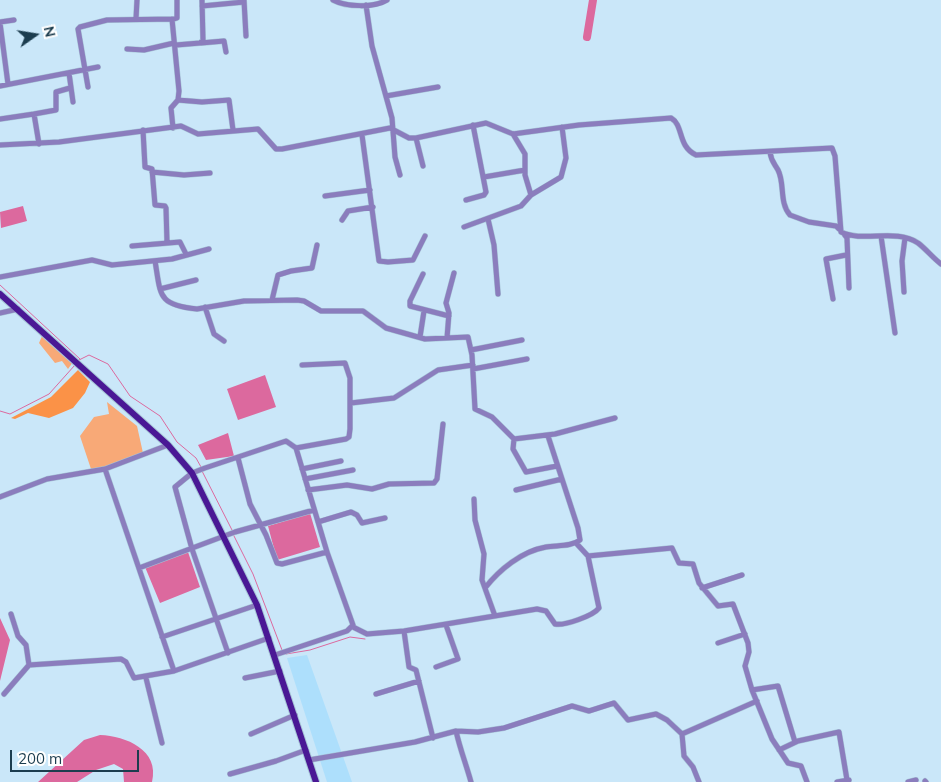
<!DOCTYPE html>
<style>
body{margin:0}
#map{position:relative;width:941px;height:782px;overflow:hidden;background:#cae7f9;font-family:Mulish,sans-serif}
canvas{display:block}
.north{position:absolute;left:10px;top:10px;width:50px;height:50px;-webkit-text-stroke:4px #fff;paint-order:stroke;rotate:77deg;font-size:14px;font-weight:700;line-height:20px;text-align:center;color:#1c3d4f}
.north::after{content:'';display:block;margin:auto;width:18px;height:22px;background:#1c3d4f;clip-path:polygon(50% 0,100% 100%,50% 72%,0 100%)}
.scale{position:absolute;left:10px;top:750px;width:129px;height:22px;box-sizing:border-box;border:2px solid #1c3d4f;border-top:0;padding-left:6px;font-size:15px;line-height:18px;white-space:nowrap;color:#1c3d4f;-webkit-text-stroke:4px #fff;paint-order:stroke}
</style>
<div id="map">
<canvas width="941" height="782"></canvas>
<div class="north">N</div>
<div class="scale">200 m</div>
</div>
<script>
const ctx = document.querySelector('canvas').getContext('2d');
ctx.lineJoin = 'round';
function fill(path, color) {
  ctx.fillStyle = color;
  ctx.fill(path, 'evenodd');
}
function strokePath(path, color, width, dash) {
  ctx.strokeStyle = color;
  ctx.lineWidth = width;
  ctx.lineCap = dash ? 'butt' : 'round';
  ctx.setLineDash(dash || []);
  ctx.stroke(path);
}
fill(new Path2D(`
 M 307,655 L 352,782 L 327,782 L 287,658 Z`), '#addffc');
fill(new Path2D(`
 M 43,334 L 73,362 L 68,369 L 62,361 L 55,363 L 39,343 Z
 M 107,402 L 137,426 L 143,453 L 102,470 L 91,469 L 80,436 L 94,417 L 109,414 Z`), '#f8a977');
fill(new Path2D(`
 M 78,370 L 90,382 L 85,393 L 73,408 L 49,418 L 28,413 L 15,419 L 11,418 L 51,397 Z`), '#fb9247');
fill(new Path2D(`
 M 23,206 L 27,221 L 1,228 L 0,212 Z
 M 265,375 L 276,407 L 238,420 L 227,389 Z
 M 228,433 L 234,456 L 206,460 L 198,445 Z
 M 310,513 L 320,547 L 277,560 L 268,526 Z
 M 188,552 L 200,587 L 160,603 L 145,567 Z
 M 0,618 L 10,640 L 0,681 Z
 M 100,735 C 126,736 160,750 152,782 L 124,782 L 123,769 L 114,764 L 96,770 L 77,782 L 38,782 L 84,740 Z`), '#dc699e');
strokePath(new Path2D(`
 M 0,285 L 80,359
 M 79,360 L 89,355 L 108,364 L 130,396 L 160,416 L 177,442 L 196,458 L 201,467
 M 0,411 L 10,414 L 49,394 L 75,365
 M 202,471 L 232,530
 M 233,534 L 253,574 L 282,650
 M 286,654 L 310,650 L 350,637 L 365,639`), '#dc699e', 1);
strokePath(new Path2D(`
 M 587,37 L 593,0`), '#dc699e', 8);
const minor = new Path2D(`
 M 244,0 L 246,36
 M 333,0 C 346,7 374,8 387,0
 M 366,5 L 372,46 L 392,118 L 395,157 L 400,175
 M 202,6 L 244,2
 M 136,19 L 137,0
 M 172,19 L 179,91 L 178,100 L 171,108 L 173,128
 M 0,22 L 14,20
 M 0,23 L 8,84
 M 201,43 L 224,41 L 226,52
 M 127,49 L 144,50 L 174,43 L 176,45 L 200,43 L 203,40 L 202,0
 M 69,73 L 73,102
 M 0,86 L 98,67
 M 88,87 L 78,29 L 80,27 L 107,20 L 174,19 L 177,18 L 177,0
 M 386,96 L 438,87
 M 178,100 L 202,102 L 229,100 L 233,130
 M 34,114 L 56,110 L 56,92 L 70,88
 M 0,119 L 34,114 L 39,144
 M 143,130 L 145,167 L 152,169 L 155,205 L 165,206 L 166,208 L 167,242
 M 513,134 L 525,154 L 525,175 L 531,195
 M 362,135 L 379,261 L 388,262 L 413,260 L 425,236
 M 416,138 L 423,166
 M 0,145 L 59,142 L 181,126 L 198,134 L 258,129 L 276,149 L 282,149 L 390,128 L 409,138 L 416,138 L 486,123 L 513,134 L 579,125 L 671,118 C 684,125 677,146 696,155 L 832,148 L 835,156 L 841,232 C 864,243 895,228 918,243 C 926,249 933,258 941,264
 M 770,152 C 771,161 774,163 778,170 C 785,183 779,203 790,215 L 809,222 L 836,226 L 839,229
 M 152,172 L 184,175 L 210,173
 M 484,177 L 525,170
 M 325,196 L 370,190
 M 466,200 L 484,195 L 486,192 L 473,125
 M 488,219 L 494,245 L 498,294
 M 342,220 L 348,211 L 373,207
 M 464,227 L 521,206 L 531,195 L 561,177 L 566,158 L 562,127
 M 844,234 L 847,238 L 849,288
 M 881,236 L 895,333
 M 132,246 L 180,242 L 186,254
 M 155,261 C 161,295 157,305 197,309 L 244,301 L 297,300 L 304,301 L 321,311 L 363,311 L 386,328 L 425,339 L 468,337 L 472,355 L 475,409 L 492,417 L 514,439 L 555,434 L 615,418
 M 423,274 L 410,301 L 410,306 L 449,316
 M 0,277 L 92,260 L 112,265 L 172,259 L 209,249
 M 160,289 L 196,280
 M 904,292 L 902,261 L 905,238
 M 833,299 L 826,259 L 846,255
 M 272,300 L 278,275 L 291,271 L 312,268 L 317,245
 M 205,307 L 214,334 L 224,341
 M 0,313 L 18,309
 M 420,337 L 424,311
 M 447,338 L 449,313 L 446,303 L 454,273
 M 471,350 L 522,340
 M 473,369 L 527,359
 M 351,403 L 394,398 L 438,370 L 473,365
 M 514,439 L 513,449 L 526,472 L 557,466
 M 296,448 L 346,439 L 349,437 L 350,429 L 350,378 L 345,363 L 302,365
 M 238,458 L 250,504 L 266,535 L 277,563 L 282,564 L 327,552
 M 105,469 L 174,671 L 269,638
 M 302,469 L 341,461
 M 305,479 L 353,470
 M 308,490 L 347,485 L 372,489 L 389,484 L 434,483 L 437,479 L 443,424
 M 516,490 L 562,479
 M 0,497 L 47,479 L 105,469 L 168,445
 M 474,499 L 475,520 L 484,554 L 482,580 L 495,616
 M 318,522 L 351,512 L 357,515 L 362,523 L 385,518
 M 576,543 L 588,556 L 672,548 L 679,563 L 693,564 L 699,583 L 718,606 L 733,604 L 748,643 L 749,652 L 745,666 L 752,690 L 772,739 L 788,763 L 801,766 L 807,782
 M 139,568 L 235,532 L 314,510
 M 485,588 C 499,570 522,551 546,547 C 557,545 571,547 580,540 L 578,528 L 548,436
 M 702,588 L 742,575
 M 11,614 L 18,636 L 26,645 L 29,665
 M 353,627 L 367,634 L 404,631 L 537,609 L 546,611 L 555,624 C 564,626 593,616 599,608 L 588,556
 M 404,631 L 409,667 L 416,670 L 433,738
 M 162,637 L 257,605
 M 718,643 L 745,634
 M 228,653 L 192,549 L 175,487 L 192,473 L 205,468 L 286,441 L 296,448 L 327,552 L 353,625 L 347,631 L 275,655
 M 436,667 L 458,659 L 446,625
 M 146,678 L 162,743
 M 245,678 L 280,671
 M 752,690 L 778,686 L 795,742
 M 4,694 L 29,665 L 121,659 L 126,662 L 134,678 L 174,671
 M 376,694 L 419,681
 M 456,731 C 460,749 466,764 471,782
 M 251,734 L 295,715
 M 682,734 L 757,701
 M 779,750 L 798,741 L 839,732 L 847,780
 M 309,760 L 415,742 L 456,731 L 478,732 L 504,728 L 572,706 L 589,711 L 614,703 L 628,720 L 656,714 L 667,720 L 682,734 L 684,756 L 693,767 L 699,782
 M 230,774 L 276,761 L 306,750
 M 925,781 L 926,782
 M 837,782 L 849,780
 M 908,782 L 916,780`);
const major = new Path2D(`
 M 0,294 L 168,445 L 192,473 L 257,605 L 316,782`);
strokePath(minor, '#a7c5d7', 6);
strokePath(major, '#a7c5d7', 8);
strokePath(minor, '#8b7dbd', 5);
strokePath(major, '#4a1895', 6);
</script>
